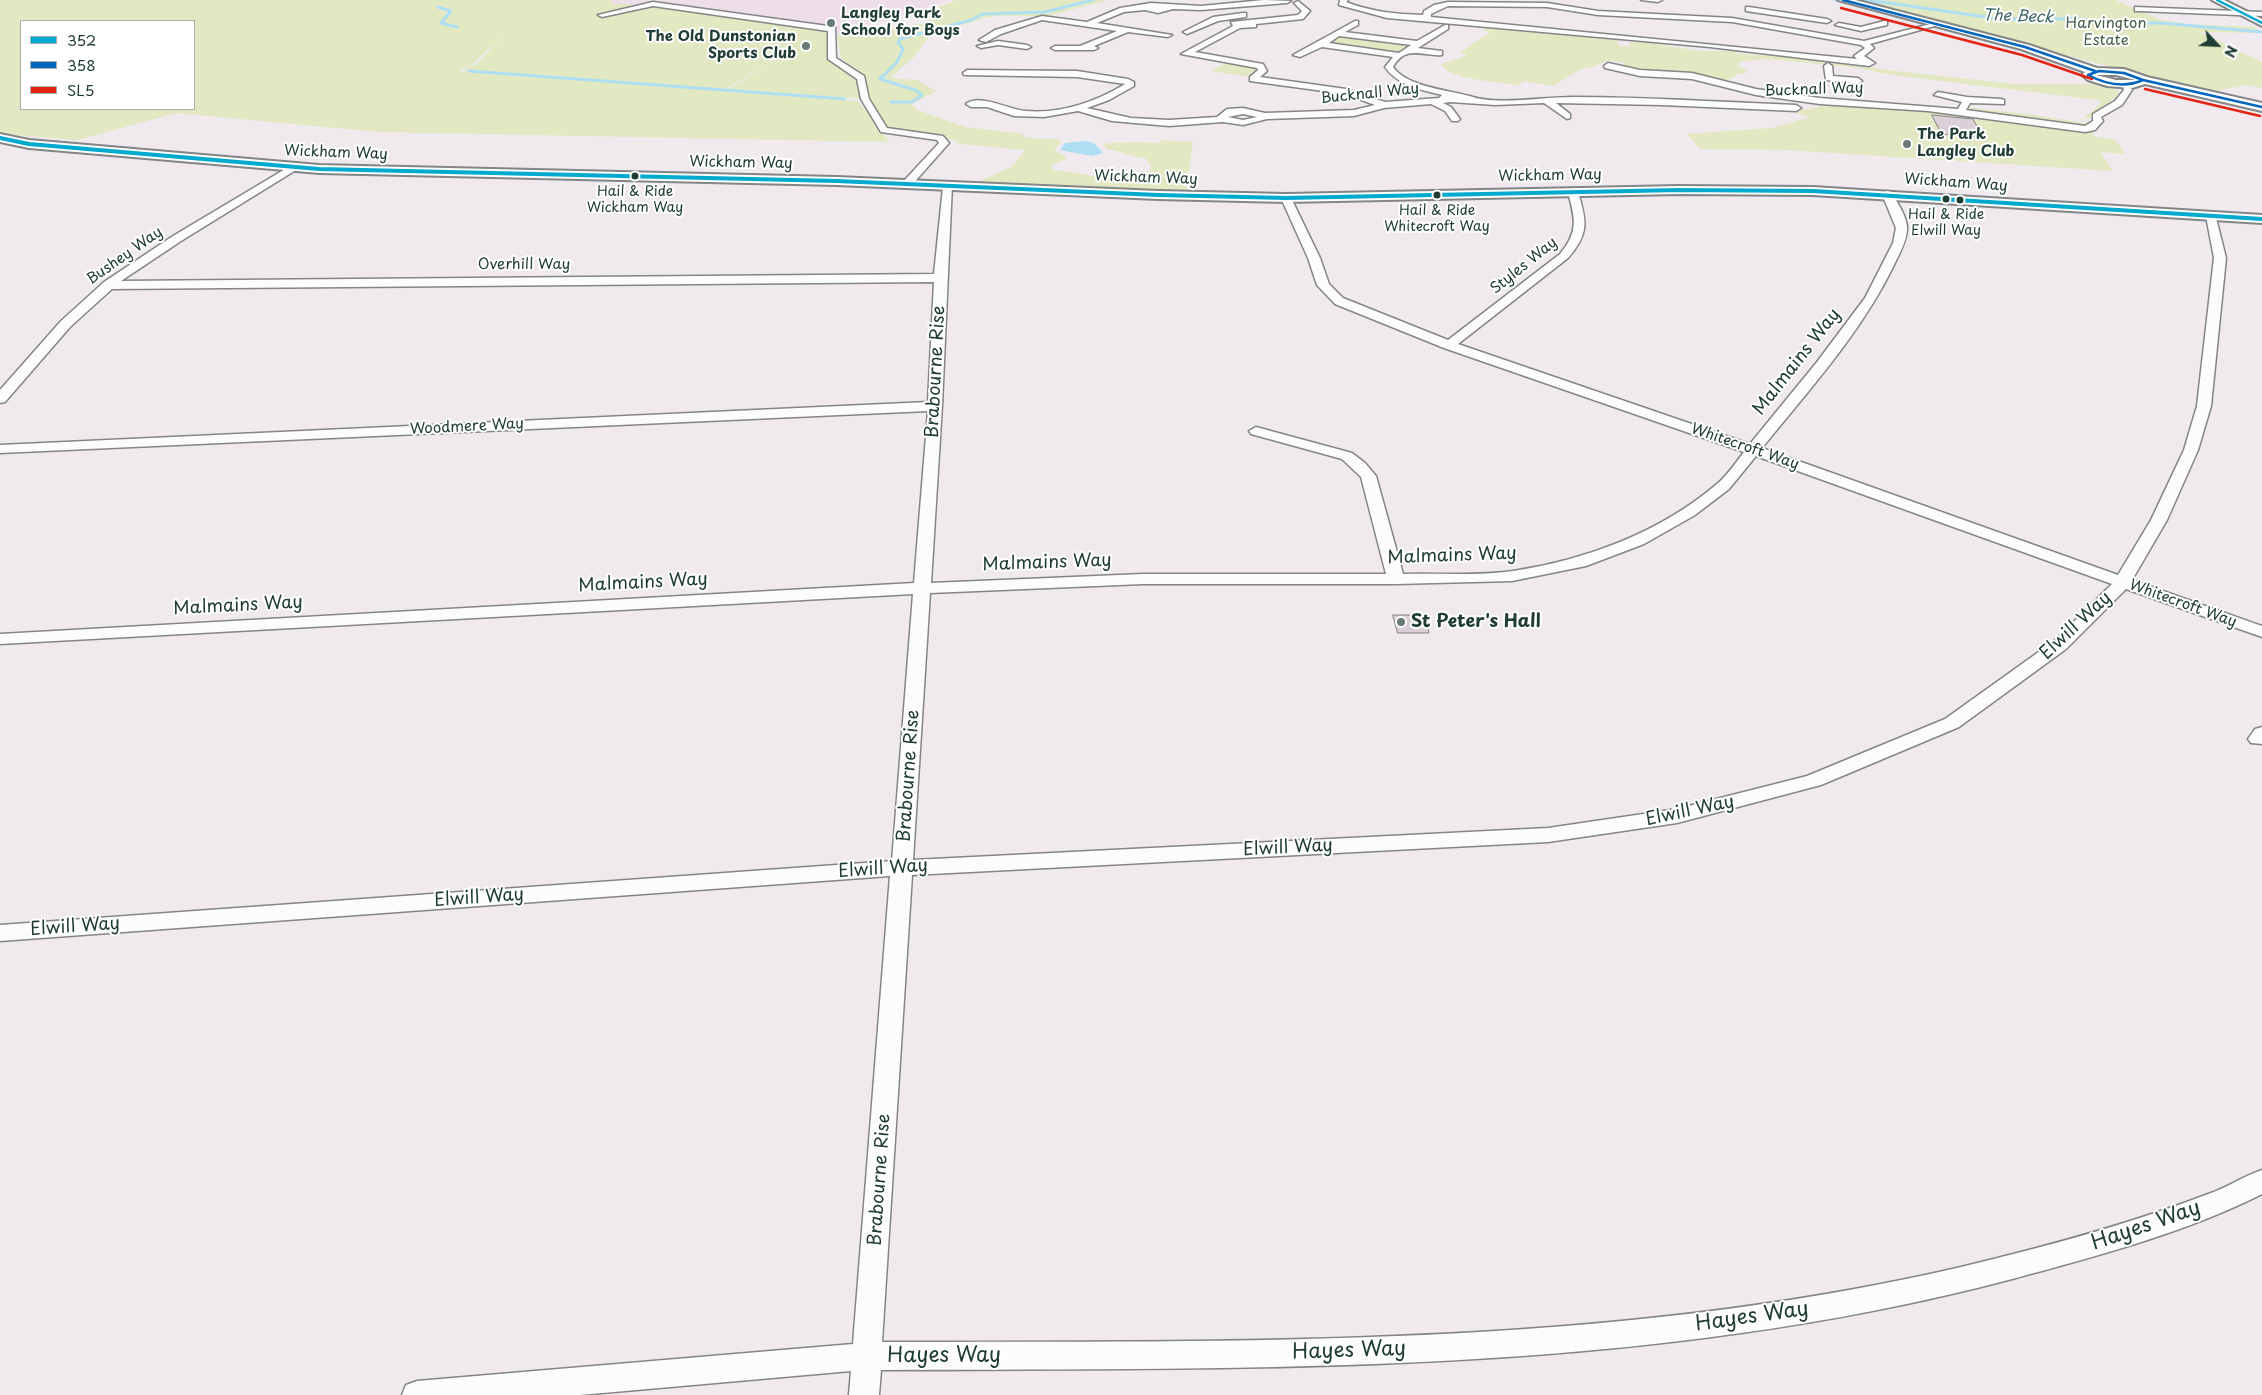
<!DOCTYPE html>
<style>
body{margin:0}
#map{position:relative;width:2262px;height:1395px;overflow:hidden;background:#f0eaef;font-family:"Playpen Sans",sans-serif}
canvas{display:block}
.legend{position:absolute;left:20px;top:20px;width:175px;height:90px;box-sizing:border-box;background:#fff;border:1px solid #a5b1ae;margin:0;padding:6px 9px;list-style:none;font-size:15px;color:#1f3d34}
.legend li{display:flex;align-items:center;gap:10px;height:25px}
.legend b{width:25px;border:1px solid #a5b1ae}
.north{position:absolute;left:2192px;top:20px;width:50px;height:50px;-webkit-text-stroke:4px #fff;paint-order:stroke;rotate:115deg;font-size:14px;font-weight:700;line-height:20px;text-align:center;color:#1f3d34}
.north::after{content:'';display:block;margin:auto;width:18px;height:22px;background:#1f3d34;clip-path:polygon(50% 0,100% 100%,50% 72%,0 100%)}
</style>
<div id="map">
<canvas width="2262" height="1395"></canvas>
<ul class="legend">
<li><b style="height:6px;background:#00a9ce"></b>352</li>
<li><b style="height:6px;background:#0065bd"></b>358</li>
<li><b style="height:6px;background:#e42313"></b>SL5</li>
</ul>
<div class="north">N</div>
</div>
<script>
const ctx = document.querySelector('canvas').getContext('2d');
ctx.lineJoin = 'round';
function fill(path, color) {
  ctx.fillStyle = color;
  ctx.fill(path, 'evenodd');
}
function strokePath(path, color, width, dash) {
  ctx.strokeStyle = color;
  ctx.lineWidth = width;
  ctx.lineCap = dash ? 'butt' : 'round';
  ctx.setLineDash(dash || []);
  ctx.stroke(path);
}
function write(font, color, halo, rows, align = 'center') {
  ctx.font = font + ' "Playpen Sans",sans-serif';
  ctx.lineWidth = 4;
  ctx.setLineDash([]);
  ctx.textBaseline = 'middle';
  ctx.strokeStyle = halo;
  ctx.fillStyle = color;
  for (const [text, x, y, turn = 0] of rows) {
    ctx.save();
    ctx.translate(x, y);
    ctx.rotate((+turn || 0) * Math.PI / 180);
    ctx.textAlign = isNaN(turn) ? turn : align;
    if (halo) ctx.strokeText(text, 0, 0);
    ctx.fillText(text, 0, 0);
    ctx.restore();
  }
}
fill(new Path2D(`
 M 592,0 L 951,0 L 837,35 L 837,31 L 649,3 L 610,12 Z`), '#eedeea');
fill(new Path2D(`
 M 0,0 L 614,0 L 611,2 L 612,4 L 630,4 L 636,7 L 657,7 L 831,31 L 831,57 L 858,78 L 862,99 L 728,89 L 788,54 L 725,89 L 463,70 L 476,64 L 509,31 L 473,64 L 459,71 L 858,101 L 890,142 L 379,132 L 176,113 L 78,140 L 0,134 ZM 21,21 L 194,21 L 194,109 L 21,109 Z
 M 956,0 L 1108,0 L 1048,16 L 995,16 L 984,18 L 930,36 L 913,58 L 890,78 L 917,80 L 936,91 L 912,104 L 917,110 L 966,127 L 1024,134 L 1022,136 L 1036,139 L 1059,139 L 1061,142 L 1054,151 L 1066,156 L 1065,160 L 1055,163 L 1051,168 C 1059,173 1069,171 1078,173 C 1099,178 1129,180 1150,171 L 1151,166 L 1145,158 C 1131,157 1121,151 1107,149 L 1104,145 L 1108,143 L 1138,142 L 1160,143 L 1162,140 L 1193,142 L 1186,191 L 976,183 L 1013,166 L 1025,150 L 959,144 L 955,140 L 886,129 L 870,98 L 865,78 L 841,58 L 837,35 L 926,23 L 935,16 L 932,10 Z
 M 1849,0 L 2115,0 L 2159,19 L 2186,24 L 2255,27 L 2262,33 L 2200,32 L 2262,62 L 2262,88 L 2247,85 L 2211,92 Z
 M 1485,28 L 1548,31 L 1614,38 L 1618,41 L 1618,45 L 1629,47 L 1630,43 L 1640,41 L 1698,51 L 1737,51 L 1741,52 L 1731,54 L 1786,56 L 1896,71 L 2015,84 L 2097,84 L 2110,87 L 2119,92 L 2116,98 L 2111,99 L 2112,102 C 2104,109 2094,111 2089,119 L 2084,118 L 2101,103 L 2098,100 L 1892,75 L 1858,68 L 1767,59 L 1743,61 L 1736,64 L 1748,72 L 1734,75 L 1735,77 L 1722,82 L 1707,77 L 1641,71 L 1621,66 L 1625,63 L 1608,60 L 1591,68 L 1585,67 L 1553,86 L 1524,81 L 1519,85 C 1503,83 1448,79 1441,65 C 1450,60 1458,60 1467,55 L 1460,52 L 1491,32 L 1484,30 Z
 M 1342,35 L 1410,45 L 1395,53 L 1331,45 L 1327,43 Z
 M 1231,61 L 1253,65 L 1260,69 L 1250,77 L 1211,71 Z
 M 1833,103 L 1889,106 L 2089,131 L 2094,133 L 2093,136 L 2115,140 L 2126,154 L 2100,152 L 2113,171 L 1787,150 L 1700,149 L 1687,134 L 1772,128 L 1811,117 L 1792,112 L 1792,110 L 1811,109 Z
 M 1974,108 L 2035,115 L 2090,124 L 2086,127 L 1967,109 Z`), '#e2e8c1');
fill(new Path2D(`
 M 1085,141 L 1094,143 L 1103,153 L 1092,156 L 1060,150 L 1065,143 Z`), '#aedef2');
strokePath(new Path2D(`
 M 1835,0 L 1882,2 L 1993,18 L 2036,20 L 2073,18 L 2115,23 L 2161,23 L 2262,32
 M 438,7 L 451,11 L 441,23 L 457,27
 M 469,71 L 845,99
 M 891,102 L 912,102 L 922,95 L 915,90 L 880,79 L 897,62 L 903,49 L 898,42 L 900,39 L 971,20 L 983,14 L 1045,12 L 1093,0`), '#aedef2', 3);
const building = new Path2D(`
 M 1932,115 L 1973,119 L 1983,137 L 1942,134 Z
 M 1393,615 L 1425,615 L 1429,633 L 1398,633 Z`);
fill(building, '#dbd0d8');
strokePath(building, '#838586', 1);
const minor = new Path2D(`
 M 1264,0 L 1291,1 L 1287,3 L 1201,10 L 1173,9 L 1158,13 L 1145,10 L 1124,12 L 1097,23 L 1172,35 L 1168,37 L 1128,32 L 1094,46 L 1098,48 L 1094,50 L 1055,50 L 1051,48 L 1055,46 L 1080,46 L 1117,31 L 1042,20 L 1001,34 L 986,42 L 979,40 L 995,30 L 1042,16 L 1087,22 L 1120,8 L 1151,3 L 1201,6 Z
 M 1340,0 L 1348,0 L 1346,2 C 1372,12 1396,14 1423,15 L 1424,11 L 1434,5 L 1448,2 L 1547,3 L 1598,11 L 1732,18 L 1864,41 L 1938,22 L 1942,24 L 1870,44 L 1874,48 L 1864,56 L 1875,63 L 1869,66 L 1710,47 L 1387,18 L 1339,5 ZM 1448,6 L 1547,7 L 1598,15 L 1732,22 L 1861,45 L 1865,48 L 1854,56 L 1857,59 L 1431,17 L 1431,14 Z
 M 1641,0 L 1662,0 L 1658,2 Z
 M 1298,1 L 1310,11 L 1303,19 L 1256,24 L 1256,27 L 1240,28 L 1195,52 L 1263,64 L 1267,71 L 1260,77 L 1346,89 L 1385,102 L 1439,98 L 1442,95 C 1421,90 1397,85 1385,67 L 1393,57 L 1322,47 L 1300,57 L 1293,55 L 1355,21 L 1358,21 L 1358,25 L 1345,32 L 1417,41 L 1445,25 L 1448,25 L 1448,29 L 1418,48 L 1442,51 L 1442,55 C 1423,57 1406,44 1393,67 C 1408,88 1451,90 1473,97 C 1497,105 1545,97 1572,97 C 1647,97 1721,102 1796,105 L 1801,108 L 1796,111 L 1662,105 L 1556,103 L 1570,114 L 1570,118 L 1567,119 L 1544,103 L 1495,105 L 1450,102 L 1443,103 L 1451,107 L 1460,119 L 1458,121 L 1452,121 L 1445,111 L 1431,104 L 1384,108 L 1354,116 L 1267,119 L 1243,125 L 1223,122 L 1169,126 L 1112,121 L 1078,111 L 1044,117 L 1014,116 L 987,107 L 971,107 L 966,104 C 980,93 1009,110 1026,111 C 1060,114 1096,102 1125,84 L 1077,77 L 964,75 L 963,73 L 967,70 L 1077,71 L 1128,79 L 1134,82 L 1134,86 L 1109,100 L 1087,108 L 1131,118 L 1169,120 L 1217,117 L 1227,109 L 1243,108 L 1265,113 L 1354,110 L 1375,105 L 1345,94 L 1250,81 L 1250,77 L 1258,70 L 1257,68 L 1181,54 L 1233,26 L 1231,22 L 1298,15 L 1302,11 L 1294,3 ZM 1339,36 L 1411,45 L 1399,53 L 1329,43 ZM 1243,114 L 1257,117 L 1243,120 L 1228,117 Z
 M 653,2 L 835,27 L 836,58 L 864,76 L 869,99 L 887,128 L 943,136 L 949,143 L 910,187 L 902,187 L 902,183 L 939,143 L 937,140 L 881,132 L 861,99 L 857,79 L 828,59 L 828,31 L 653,6 L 602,17 L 598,15 Z
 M 1749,7 L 1827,19 L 1831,21 L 1827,23 L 1746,11 L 1746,7 Z
 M 2135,7 L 2262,12 L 2262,16 L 2138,11 L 2135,11 Z
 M 1243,13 L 1246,13 L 1246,17 L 1218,21 L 1187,34 L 1183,32 L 1213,17 Z
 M 1884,21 L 1887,21 L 1887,25 L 1861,31 L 1835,25 L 1839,23 L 1861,27 Z
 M 998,41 L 1027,45 L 1031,47 L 1027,49 L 998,45 L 981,48 L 977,46 Z
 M 1608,63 L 1640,70 L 1692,73 L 1756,89 L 1820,98 L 1958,109 L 1962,102 L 1934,95 L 1938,92 L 1967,97 L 2001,99 L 2004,100 L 2004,104 L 1970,103 L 1966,110 L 2085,126 L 2093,121 L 2093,114 L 2115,101 L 2124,90 L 2122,82 L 2128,82 L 2132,90 L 2122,105 L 2101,117 L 2103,121 L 2095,130 L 2085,132 L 1928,111 L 1820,104 L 1756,95 L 1692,79 L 1640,76 L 1605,68 L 1604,66 Z
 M 1828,63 L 1832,66 L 1833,76 L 1858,78 L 1862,81 L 1858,84 L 1826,80 L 1824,66 Z
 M 292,165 L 297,168 L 296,170 L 181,241 L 121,281 L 934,274 L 943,187 L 948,184 L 952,185 L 942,406 L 931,583 L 1143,574 L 1386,574 L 1361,477 L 1342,459 L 1251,434 L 1249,431 L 1256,427 L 1352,453 L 1365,463 L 1376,476 L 1403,574 C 1438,573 1479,576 1513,571 C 1586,560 1661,532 1717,484 C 1728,475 1736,462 1744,452 L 1444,348 L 1335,304 L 1317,285 L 1308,258 L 1281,198 L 1286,195 L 1291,198 L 1320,258 L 1329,284 L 1343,298 L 1448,340 L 1560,254 C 1579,231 1575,219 1568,192 L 1573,189 L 1578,192 C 1587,222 1589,234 1568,258 L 1458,344 L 1750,444 L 1817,362 L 1865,298 L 1893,243 L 1896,228 L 1882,194 L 1887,191 L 1891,192 C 1897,202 1908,218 1907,230 C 1906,243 1899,254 1894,265 C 1861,333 1809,390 1762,448 L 2118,575 L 2151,520 L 2184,450 L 2197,406 L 2214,258 L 2206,216 L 2211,213 L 2215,214 L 2226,258 L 2211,406 L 2198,450 L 2167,520 L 2132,580 L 2262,626 L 2262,637 L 2126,589 L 2066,649 L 1959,727 L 1821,785 L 1677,823 L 1548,842 L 912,875 L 882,1342 C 1242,1341 1608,1349 1961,1267 C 2045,1247 2130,1224 2211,1193 C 2228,1187 2244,1176 2262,1170 L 2262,1194 C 2187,1232 2097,1256 2016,1278 C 1646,1377 1260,1368 881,1370 L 879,1395 L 849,1395 L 851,1371 L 580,1395 L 402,1395 L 406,1385 L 417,1381 L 853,1344 L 890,876 L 0,941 L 0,925 L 892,861 L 913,594 L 0,644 L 0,634 L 914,583 L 928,411 L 0,453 L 0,445 L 928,402 L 934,282 L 112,289 L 70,327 L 5,402 L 0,403 L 0,390 L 61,321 L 104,282 L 173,236 ZM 1756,456 L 2112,584 L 2054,641 L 1945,719 L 1807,776 L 1677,809 L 1548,828 L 913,860 L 930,593 L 1143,584 L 1396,584 L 1512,581 L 1586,566 L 1644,544 L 1695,515 L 1729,489 Z
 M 2262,727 L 2262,744 L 2251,743 L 2248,739 L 2255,729 Z`);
const tertiary = new Path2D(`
 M 2212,0 L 2224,0 L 2262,19 L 2262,26 Z
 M 0,134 L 29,140 L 319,165 L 837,177 L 1158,191 L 1286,194 L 1679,186 L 1813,187 L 2262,215 L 2262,223 L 1813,195 L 1679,194 L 1286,202 L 1158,199 L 837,185 L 319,173 L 29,148 L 0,142 Z`);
const secondary = new Path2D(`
 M 1838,0 L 1855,0 L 2029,45 L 2097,68 L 2124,69 L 2147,77 L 2262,103 L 2262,111 L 2145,84 L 2132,88 L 2107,86 L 2088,80 L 2082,75 L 2085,72 L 2021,49 ZM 2096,75 L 2116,75 L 2135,80 L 2116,80 Z`);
strokePath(minor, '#838586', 3);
strokePath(tertiary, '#838586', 4);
strokePath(secondary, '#838586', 4);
fill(minor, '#fdfcfd');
fill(tertiary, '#fdfcfd');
fill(secondary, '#fdfcfd');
strokePath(new Path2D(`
 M 2217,0 L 2262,23`), '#00a9ce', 2.5);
strokePath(new Path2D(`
 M 0,138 L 29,144 L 319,169 L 837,181 L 1158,195 L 1286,198 L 1679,190 L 1813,191 L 2262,219`), '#00a9ce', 4);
strokePath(new Path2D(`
 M 1843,0 L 2025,47 L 2095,71
 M 2099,71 L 2124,73 L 2143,80 C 2125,88 2105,84 2088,75 Z
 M 2143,80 L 2262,107`), '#0065bd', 2.5);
strokePath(new Path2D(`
 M 1841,8 L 2022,55 L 2092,79
 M 2145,89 L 2260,116`), '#e42313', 2.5);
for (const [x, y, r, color] of [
 [831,23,5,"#687a75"],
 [806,46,5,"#687a75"],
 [1907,144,5,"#687a75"],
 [635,176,4.5,"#1f3d34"],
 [1437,195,4.5,"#1f3d34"],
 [1946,199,4.5,"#1f3d34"],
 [1960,200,4.5,"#1f3d34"],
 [1401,622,5,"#687a75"]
]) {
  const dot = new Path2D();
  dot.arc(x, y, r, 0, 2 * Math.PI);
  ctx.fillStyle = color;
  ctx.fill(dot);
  strokePath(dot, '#fff', 2);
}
write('14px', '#1f3d34', '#fff', [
 ["Hail & Ride",635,192],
 ["Wickham Way",635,208],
 ["Hail & Ride",1437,211],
 ["Whitecroft Way",1437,227],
 ["Hail & Ride",1946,215],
 ["Elwill Way",1946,231]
]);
write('bold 15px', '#1f3d34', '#fff', [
 ["Langley Park",841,14],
 ["School for Boys",841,31],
 ["The Old Dunstonian",796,37,"right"],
 ["Sports Club",796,54,"right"],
 ["The Park",1917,135],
 ["Langley Club",1917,152]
], 'left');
write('15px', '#445f49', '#fff', [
 ["Harvington",2106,24],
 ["Estate",2106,41]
]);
write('15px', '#1f3d34', '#fff', [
 ["Bucknall Way",1814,90,-2],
 ["Bucknall Way",1370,94,-6],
 ["Wickham Way",336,153,2],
 ["Wickham Way",741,163,1],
 ["Wickham Way",1550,176,-1],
 ["Wickham Way",1146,178,2],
 ["Wickham Way",1956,183,4],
 ["Bushey Way",125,256,-35],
 ["Overhill Way",524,265],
 ["Styles Way",1524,266,-39],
 ["Woodmere Way",467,427,-3],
 ["Whitecroft Way",1745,447,19],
 ["Whitecroft Way",2183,604,20]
]);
write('italic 16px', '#3c6464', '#fff', [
 ["The Beck",2018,17,2]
]);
write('18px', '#1f3d34', '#fff', [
 ["Malmains Way",1797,362,-52],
 ["Brabourne Rise",936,372,-87],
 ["Malmains Way",1452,556,-2],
 ["Malmains Way",1047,563,-2],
 ["Malmains Way",643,583,-3],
 ["Malmains Way",238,606,-3],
 ["Elwill Way",2076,626,-43],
 ["Brabourne Rise",909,776,-86],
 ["Elwill Way",1690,811,-12],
 ["Elwill Way",1288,848,-3],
 ["Elwill Way",883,869,-4],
 ["Elwill Way",479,898,-4],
 ["Elwill Way",75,927,-4],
 ["Brabourne Rise",880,1180,-86]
]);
write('bold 18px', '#1f3d34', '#fff', [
 ["St Peter's Hall",1411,622]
], 'left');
write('21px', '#1f3d34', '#fff', [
 ["Hayes Way",2146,1226,-19],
 ["Hayes Way",1752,1317,-8],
 ["Hayes Way",1349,1351,-2],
 ["Hayes Way",944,1356]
]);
</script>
